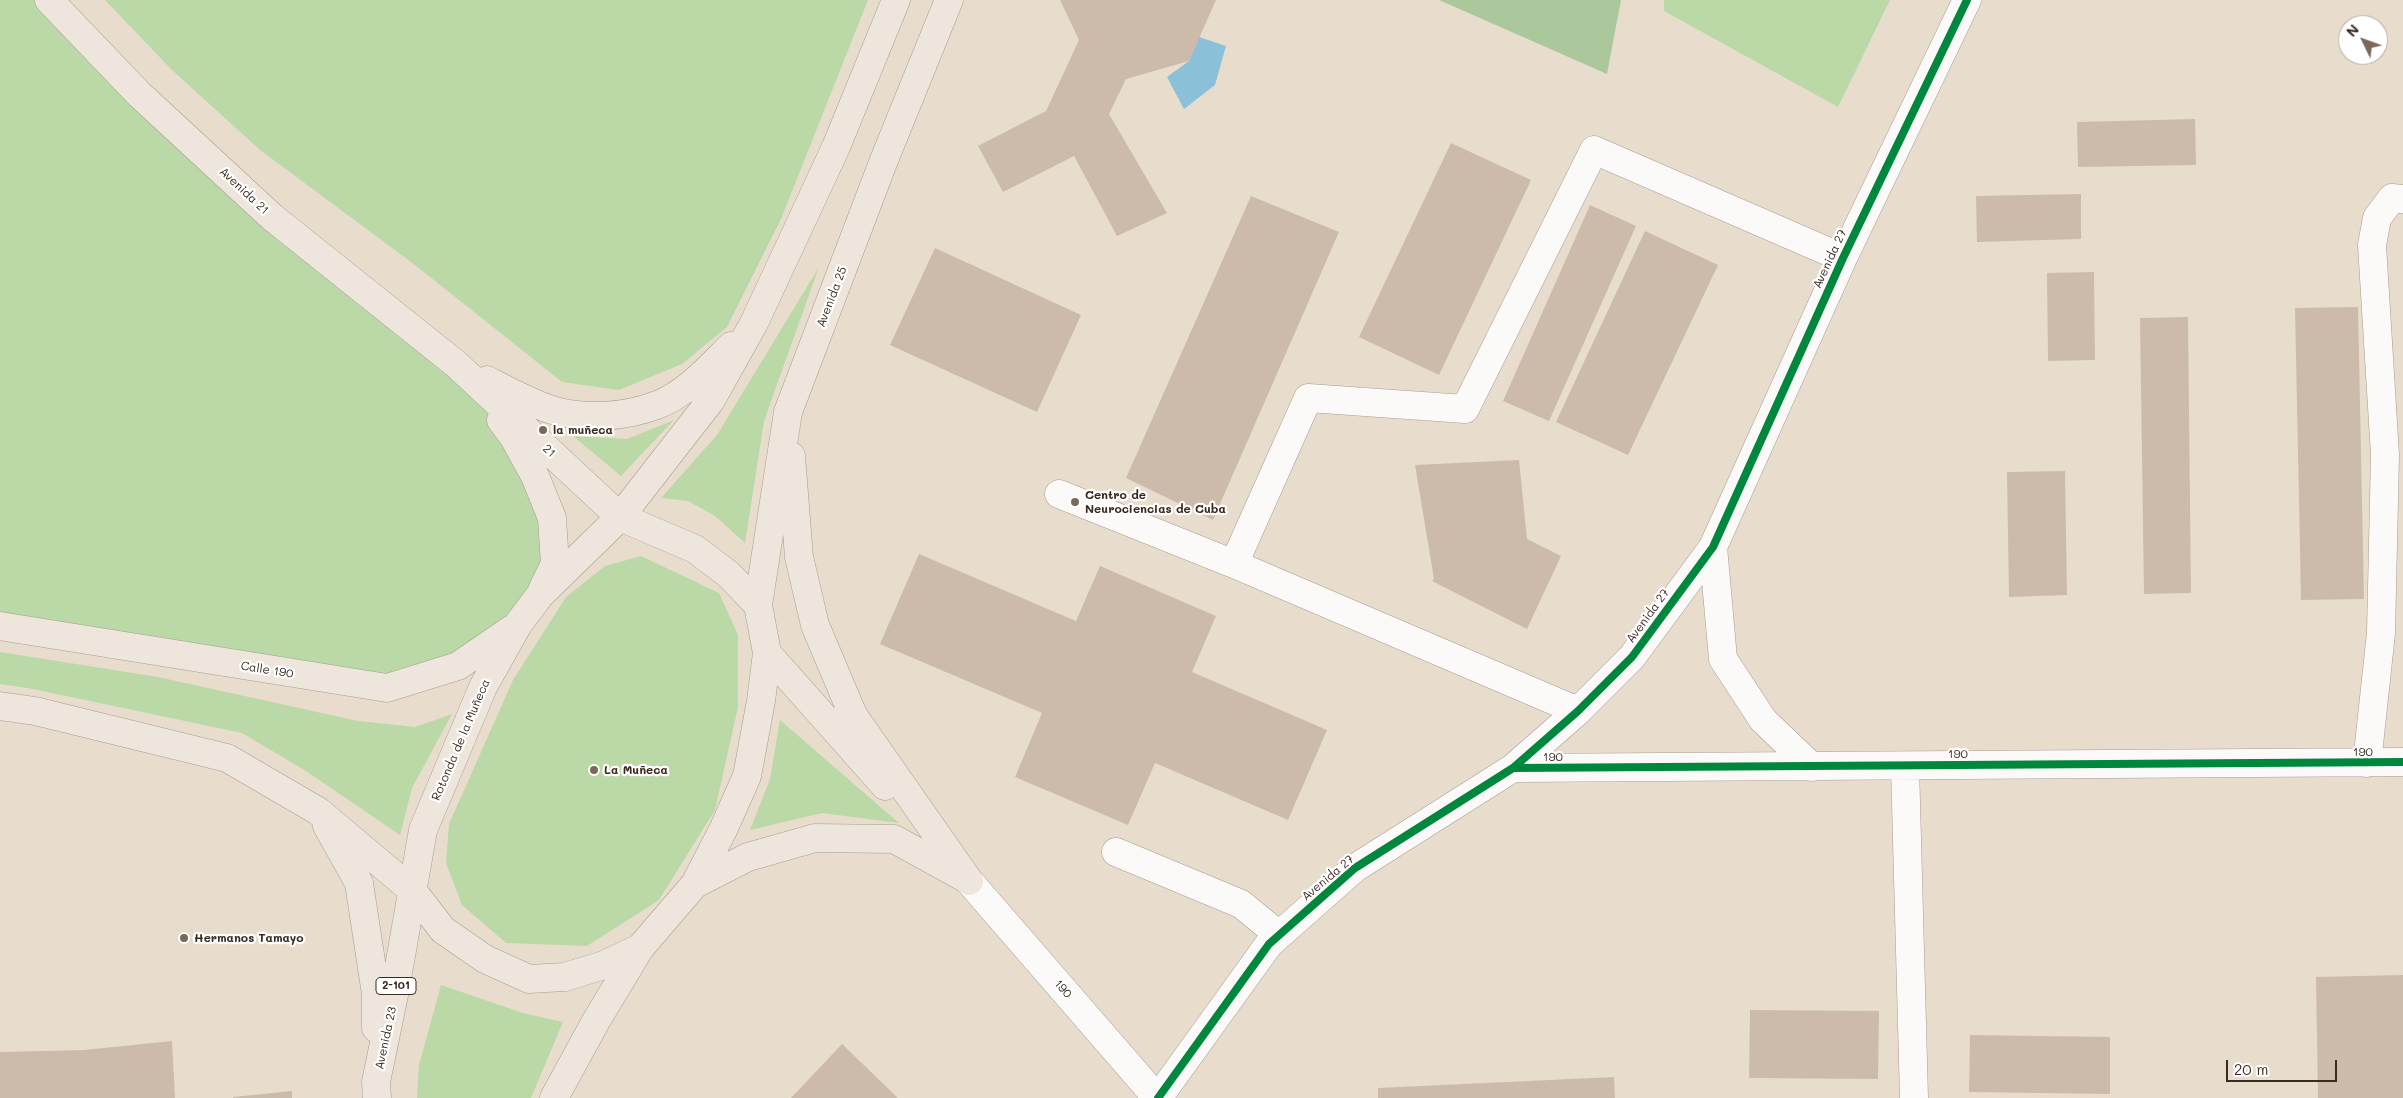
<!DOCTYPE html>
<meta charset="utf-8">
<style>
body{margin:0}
#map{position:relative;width:2403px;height:1098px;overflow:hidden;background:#e8ddcd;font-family:Mali,sans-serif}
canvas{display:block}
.north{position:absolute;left:2338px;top:15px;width:50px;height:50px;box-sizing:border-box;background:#fff;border:1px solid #b1aaa5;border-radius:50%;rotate:312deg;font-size:14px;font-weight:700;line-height:20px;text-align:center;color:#3b2a1e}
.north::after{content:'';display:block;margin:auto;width:18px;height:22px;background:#78695b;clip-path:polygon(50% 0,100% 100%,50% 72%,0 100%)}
.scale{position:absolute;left:2226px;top:1060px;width:111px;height:22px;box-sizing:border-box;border:2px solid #3b2a1e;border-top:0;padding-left:6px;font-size:15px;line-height:18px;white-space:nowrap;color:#3b2a1e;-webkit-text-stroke:4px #fff;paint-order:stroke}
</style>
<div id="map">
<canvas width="2403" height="1098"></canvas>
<div class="north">N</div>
<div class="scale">20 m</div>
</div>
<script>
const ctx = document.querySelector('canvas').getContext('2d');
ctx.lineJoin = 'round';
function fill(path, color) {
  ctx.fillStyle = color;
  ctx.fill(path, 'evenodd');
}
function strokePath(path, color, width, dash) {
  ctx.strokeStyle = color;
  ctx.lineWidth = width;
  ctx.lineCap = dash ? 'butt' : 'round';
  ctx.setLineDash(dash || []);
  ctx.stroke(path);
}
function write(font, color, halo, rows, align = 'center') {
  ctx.font = font + ' Mali,sans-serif';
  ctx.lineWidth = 4.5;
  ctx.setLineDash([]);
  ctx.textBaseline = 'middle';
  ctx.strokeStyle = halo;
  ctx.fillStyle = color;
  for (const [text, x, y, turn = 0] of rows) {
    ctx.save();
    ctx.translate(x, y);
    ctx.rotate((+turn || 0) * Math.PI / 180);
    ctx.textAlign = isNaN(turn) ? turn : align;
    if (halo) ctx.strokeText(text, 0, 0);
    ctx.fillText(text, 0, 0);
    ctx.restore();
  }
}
fill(new Path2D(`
 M 0,0 L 49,0 L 456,364 L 513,436 L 555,564 L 519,623 L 387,688 L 0,626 Z
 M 105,0 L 868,0 L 781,219 L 727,327 L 682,364 L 619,390 L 562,382 L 415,265 L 260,150 L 172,70 Z
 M 1664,0 L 1890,0 L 1838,107 L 1664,11 Z
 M 819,267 L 764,421 L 745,543 L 715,516 L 688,501 L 661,498 L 717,435 Z
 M 674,420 L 621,476 L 573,436 L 627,439 Z
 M 641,556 L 719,593 L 738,635 L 738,707 L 715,810 L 659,900 L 587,946 L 506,943 L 462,905 L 446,863 L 449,824 L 513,680 L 566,597 L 605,566 Z
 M 0,652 L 158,677 L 358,721 L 415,727 L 452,714 L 412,788 L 400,835 L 306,771 L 242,733 L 33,689 L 0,684 Z
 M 780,720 L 899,823 L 822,813 L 750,830 L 770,779 Z
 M 441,985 L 523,1013 L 563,1022 L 531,1098 L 417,1098 L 419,1065 Z`), '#bbd8a7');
fill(new Path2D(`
 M 1439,0 L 1621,0 L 1607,74 Z`), '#abc89c');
fill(new Path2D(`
 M 1199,37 L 1226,46 L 1215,85 L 1184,109 L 1167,77 L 1189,61 Z`), '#8ac0d8');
fill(new Path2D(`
 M 1060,0 L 1216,0 L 1189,61 L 1126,79 L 1109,114 L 1167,213 L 1117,236 L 1074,156 L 1003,192 L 978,146 L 1046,111 L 1079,40 Z
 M 2195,119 L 2196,165 L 2078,167 L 2077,122 Z
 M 1451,143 L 1531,180 L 1439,375 L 1359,337 Z
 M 2081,194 L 2081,239 L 1977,242 L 1976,196 Z
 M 1251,196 L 1339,232 L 1213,520 L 1126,478 Z
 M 1590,205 L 1636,226 L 1549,421 L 1503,401 Z
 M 1645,231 L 1718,265 L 1628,455 L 1556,422 Z
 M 935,248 L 1081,315 L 1037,412 L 890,345 Z
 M 2094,272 L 2095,360 L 2048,361 L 2047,273 Z
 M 2358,307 L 2364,599 L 2301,600 L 2295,308 Z
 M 2188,317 L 2191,593 L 2144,594 L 2140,318 Z
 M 1519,460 L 1527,539 L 1561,556 L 1527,629 L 1432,581 L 1434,579 L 1415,465 Z
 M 2065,471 L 2067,595 L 2009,597 L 2007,472 Z
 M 919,554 L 1076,621 L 1100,566 L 1216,616 L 1192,672 L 1327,730 L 1288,820 L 1155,763 L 1128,825 L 1015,777 L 1042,713 L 880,644 Z
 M 2403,975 L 2403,1098 L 2318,1098 L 2316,977 Z
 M 1750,1010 L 1879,1011 L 1878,1079 L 1749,1078 Z
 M 1970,1035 L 2110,1037 L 2110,1094 L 1969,1092 Z
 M 172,1041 L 175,1098 L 0,1098 L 0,1052 L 84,1050 Z
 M 842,1044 L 898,1098 L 791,1098 Z
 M 1614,1077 L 1615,1098 L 1378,1098 L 1378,1088 Z
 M 292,1091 L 292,1098 L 233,1098 L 233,1097 Z`), '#ccbbab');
const minor = new Path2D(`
 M 1059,494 L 1234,564
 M 1713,547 L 1723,659 L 1763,720 L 1812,767
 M 1578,711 L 1234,564 L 1308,398 L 1465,409 L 1594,150 L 1843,258
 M 2367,763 L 2381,633 L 2385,455 L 2372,245 L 2377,218 L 2392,198 L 2403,199
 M 1905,766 L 1914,1098
 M 1513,768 L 2403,762
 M 1116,852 L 1241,904 L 1279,935
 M 969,881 L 1157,1098
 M 1158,1098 L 1269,944 L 1355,868 L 1513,768 L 1578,711 L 1632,657 L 1713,547 L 1843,258 L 1967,0`);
const major = new Path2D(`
 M 487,380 C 508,391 530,403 552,410 C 586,420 625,417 657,405 C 686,394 710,367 731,346
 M 501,420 L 513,436 L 535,476 L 552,518 L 555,564 L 543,588
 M 791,456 L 799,557 L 815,625 L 853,715 L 969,881
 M 758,605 L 788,412 L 884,160 L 949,0
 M 0,626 L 387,688 L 458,666 L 512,629
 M 767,653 L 885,786
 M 0,706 L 35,711 L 227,758 L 318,811 L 412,890 L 443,930 L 485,959 L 529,979 L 565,977 L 604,965 L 640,948 L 695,884 L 723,830 L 747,776 L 761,701 L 767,653 L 758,605 L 728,574 L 695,549 L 620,517 L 456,364 L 272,217 L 139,94 L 49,0
 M 327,826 L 359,883 L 376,994 L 376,1028
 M 695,884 L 748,857 L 815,838 L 894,839 L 965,878
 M 377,1098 L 376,1082 L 395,990 L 423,830 L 483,687 L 519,623 L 540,595 L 620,517 L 711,400 L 754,323 L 836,147 L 896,0
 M 554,1098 L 596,1021 L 640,948`);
strokePath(minor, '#a69d93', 29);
strokePath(major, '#a69d93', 29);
strokePath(minor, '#fcfaf8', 28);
strokePath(major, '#eee5dc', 28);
strokePath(new Path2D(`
 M 1513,768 L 2403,762
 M 1158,1098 L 1269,944 L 1355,868 L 1513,768 L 1578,711 L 1632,657 L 1713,547 L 1843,258 L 1967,0`), '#00873e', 8);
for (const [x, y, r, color] of [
 [543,430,5,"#78695b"],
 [1075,502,5,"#78695b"],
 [594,770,5,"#78695b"],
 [184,938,5,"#78695b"]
]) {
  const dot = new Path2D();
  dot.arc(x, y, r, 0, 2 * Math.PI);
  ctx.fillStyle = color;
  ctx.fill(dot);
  strokePath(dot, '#fff', 2);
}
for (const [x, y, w] of [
 [396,986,40]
]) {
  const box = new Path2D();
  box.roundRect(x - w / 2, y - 8.5, w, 17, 4);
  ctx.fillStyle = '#fff';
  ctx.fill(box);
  strokePath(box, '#3b2a1e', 1);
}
write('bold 11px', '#3b2a1e', null, [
 ["2-101",396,986]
]);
write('12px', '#3b2a1e', '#fff', [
 ["Avenida 21",244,191,43],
 ["Avenida 27",1830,259,-65],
 ["Avenida 25",832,297,-69],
 ["21",549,451,43],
 ["Avenida 27",1648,616,-54],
 ["Calle 190",267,670,9],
 ["Rotonda de la Muñeca",461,740,-67],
 ["190",2363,752],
 ["190",1958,754],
 ["190",1553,757],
 ["Avenida 27",1328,878,-40],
 ["190",1063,989,49],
 ["Avenida 23",386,1038,-78]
]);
write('bold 12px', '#3b2a1e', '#fff', [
 ["la muñeca",553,430],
 ["Centro de",1085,495],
 ["Neurociencias de Cuba",1085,509],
 ["La Muñeca",604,770],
 ["Hermanos Tamayo",194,938]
], 'left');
</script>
